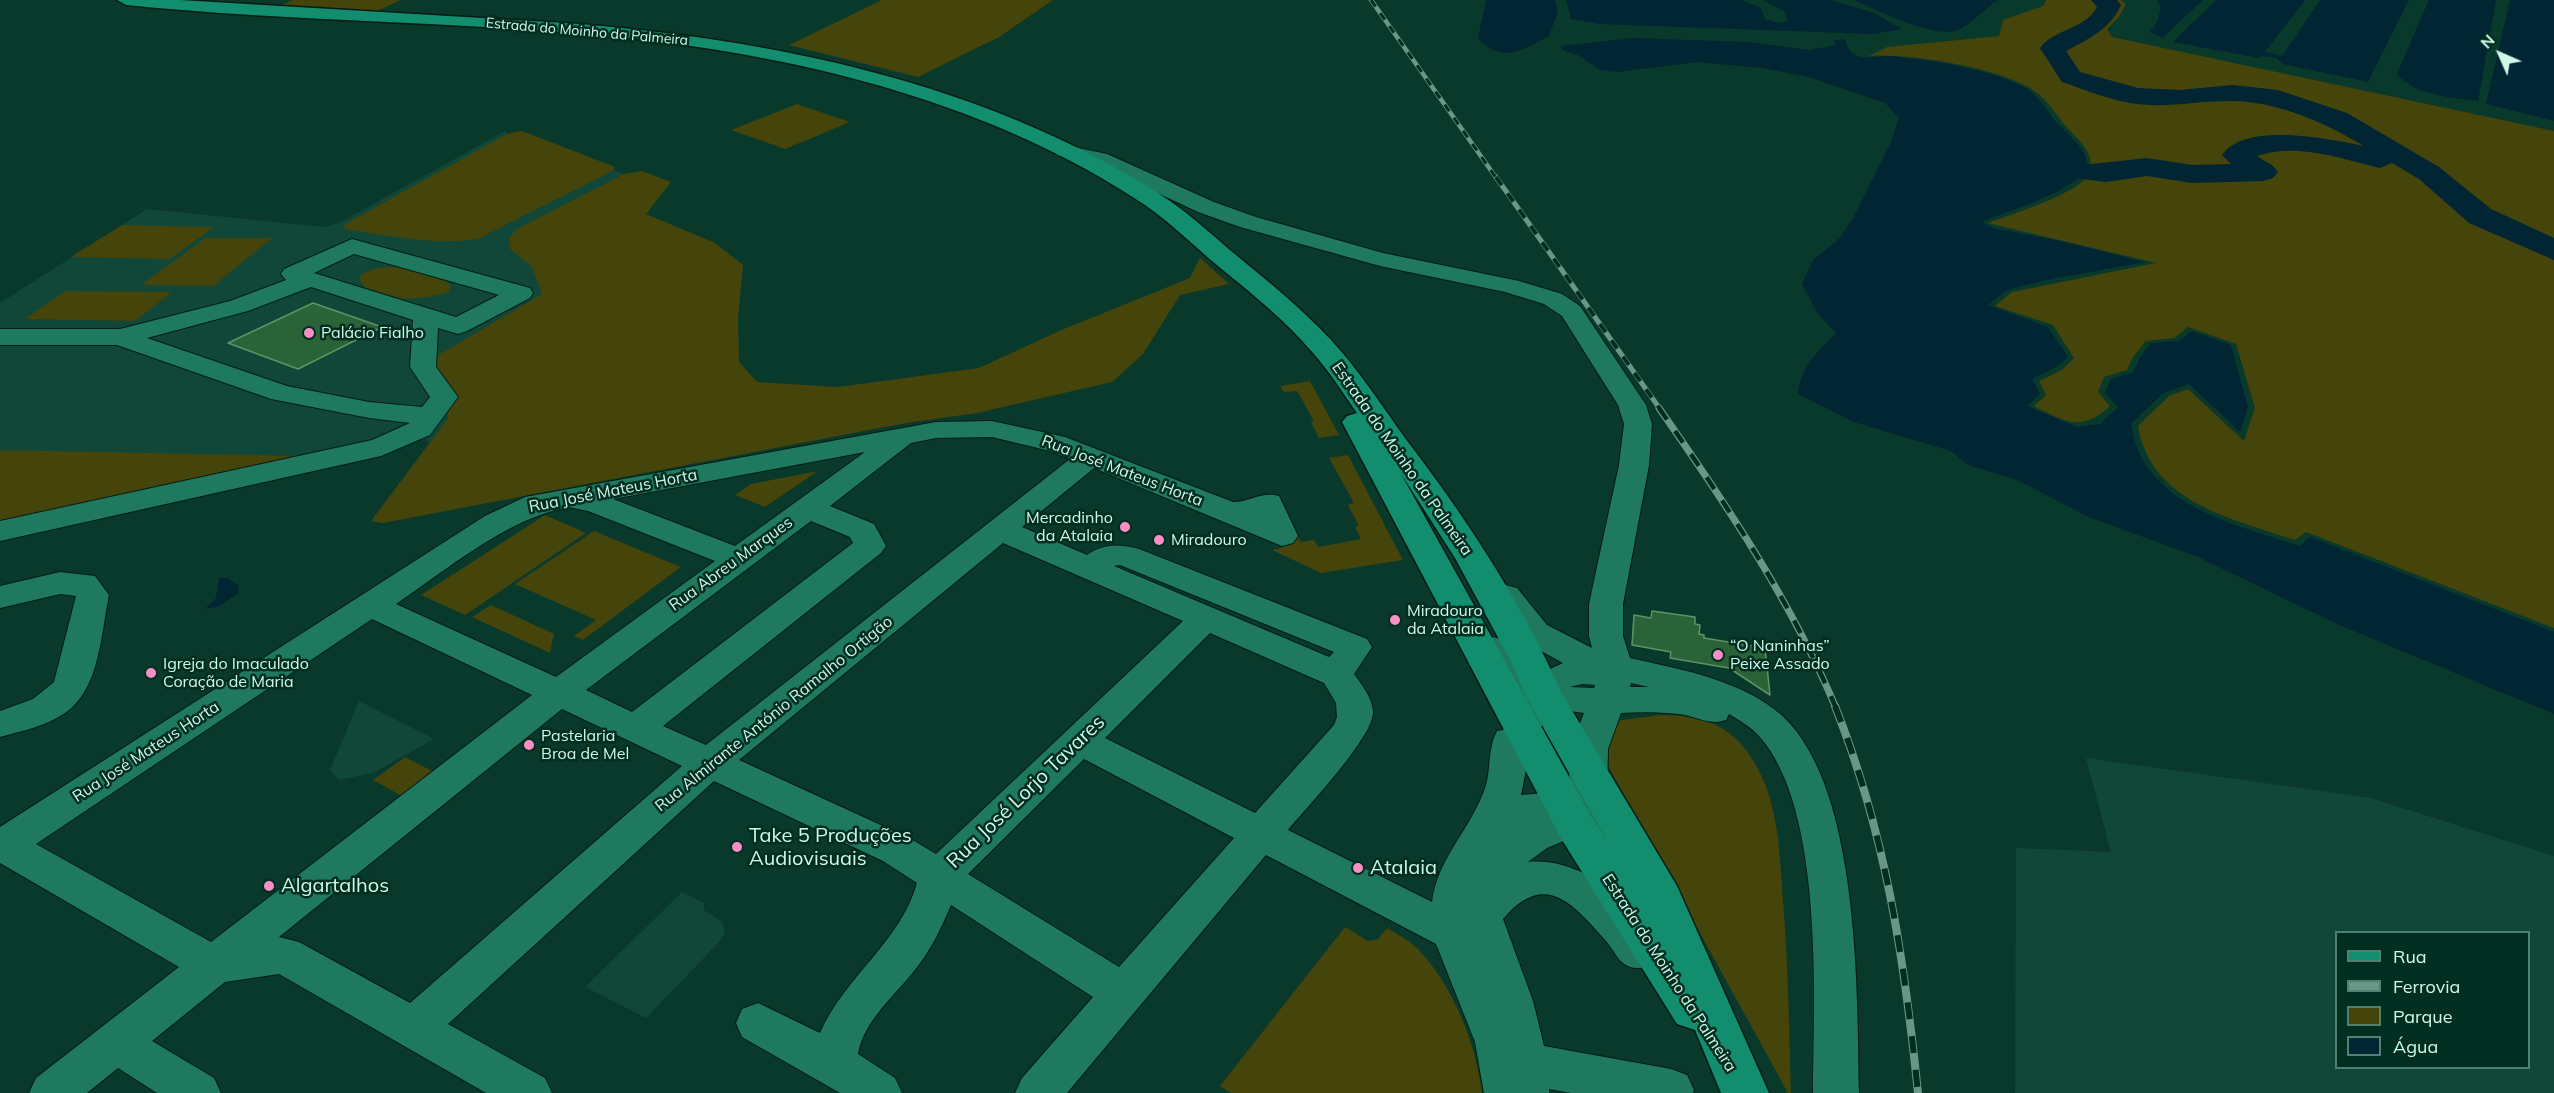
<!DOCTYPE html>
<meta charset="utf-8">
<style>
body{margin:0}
#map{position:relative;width:2554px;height:1093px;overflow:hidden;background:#09392b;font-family:Mulish,sans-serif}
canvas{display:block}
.legend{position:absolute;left:2335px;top:931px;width:195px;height:138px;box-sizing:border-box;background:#002e21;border:2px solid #537f71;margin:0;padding:8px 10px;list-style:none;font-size:18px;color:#d0f8e8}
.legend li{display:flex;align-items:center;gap:12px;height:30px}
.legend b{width:30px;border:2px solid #537f71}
.north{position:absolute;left:2470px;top:24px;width:60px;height:60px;-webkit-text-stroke:4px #002e21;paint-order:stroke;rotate:315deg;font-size:16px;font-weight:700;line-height:24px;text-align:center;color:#d0f8e8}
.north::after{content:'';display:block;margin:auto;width:21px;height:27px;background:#d0f8e8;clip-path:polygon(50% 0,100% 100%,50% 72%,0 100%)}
</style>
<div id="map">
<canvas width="2554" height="1093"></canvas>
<ul class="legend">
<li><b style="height:8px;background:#128d6e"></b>Rua</li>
<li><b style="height:8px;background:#699687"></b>Ferrovia</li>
<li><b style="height:16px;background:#44440b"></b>Parque</li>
<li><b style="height:16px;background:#012533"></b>Água</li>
</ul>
<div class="north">N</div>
</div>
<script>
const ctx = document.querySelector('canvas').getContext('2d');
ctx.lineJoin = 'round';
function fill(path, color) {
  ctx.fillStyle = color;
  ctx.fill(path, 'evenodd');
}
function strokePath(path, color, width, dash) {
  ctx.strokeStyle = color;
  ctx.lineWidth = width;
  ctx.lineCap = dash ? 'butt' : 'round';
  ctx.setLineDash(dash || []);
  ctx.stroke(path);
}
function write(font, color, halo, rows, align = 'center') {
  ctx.font = font + ' Mulish,sans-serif';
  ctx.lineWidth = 5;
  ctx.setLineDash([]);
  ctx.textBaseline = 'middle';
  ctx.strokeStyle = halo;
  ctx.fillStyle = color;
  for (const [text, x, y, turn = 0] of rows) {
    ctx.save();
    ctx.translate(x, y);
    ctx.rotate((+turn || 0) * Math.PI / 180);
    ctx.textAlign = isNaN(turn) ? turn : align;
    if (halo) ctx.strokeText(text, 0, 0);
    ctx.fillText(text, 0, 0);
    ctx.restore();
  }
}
fill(new Path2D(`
 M 505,131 L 507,134 L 522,131 L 615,167 L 614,170 L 624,174 L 642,171 L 671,182 L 646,214 L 715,243 L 743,265 L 738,319 L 739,362 L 757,382 L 538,491 L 383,523 L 371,521 L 430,443 L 426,439 L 0,538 L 0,303 L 147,209 L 325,227 L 339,223 Z
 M 359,701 L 434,739 L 373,773 L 339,780 L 330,770 Z
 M 2086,758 L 2371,798 L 2554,856 L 2554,1093 L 2015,1093 L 2016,848 L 2111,852 ZM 2336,932 L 2528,932 L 2528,1068 L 2336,1068 Z
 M 682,892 L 704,903 L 704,910 L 722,922 L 725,934 L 719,942 L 646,1018 L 585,987 Z`), '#114738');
fill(new Path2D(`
 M 293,0 L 401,0 L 377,11 L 279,6 Z
 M 882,0 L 1053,0 L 999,37 L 918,77 L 789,45 Z
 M 2046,0 L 2121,0 L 2126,4 L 2119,17 L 2107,29 L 2112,37 L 2554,131 L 2554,628 L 2306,532 L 2295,540 C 2232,519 2150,502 2138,426 L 2169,396 L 2188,389 L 2244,441 L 2255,408 L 2236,344 L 2188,327 L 2174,338 L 2146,341 L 2133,357 L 2127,370 L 2104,377 L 2098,392 L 2110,406 C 2082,432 2067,423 2034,406 L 2046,395 L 2039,381 L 2062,370 L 2074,358 L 2053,325 L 1995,306 L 2012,292 L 2156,263 L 1988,223 C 2010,215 2069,196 2084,180 C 2099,164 2086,146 2073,134 C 2058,120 2050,101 2033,90 C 1999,68 1910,53 1869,56 L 1887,47 L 1999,36 L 2003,20 L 2043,6 Z
 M 797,104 L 850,122 L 785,149 L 731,130 Z
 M 522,131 L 615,167 L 614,170 L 478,239 C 433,246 387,235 343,229 L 347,223 L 507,134 Z
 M 642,171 L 671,182 L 646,214 L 715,243 L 743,265 L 738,319 L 739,362 L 757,382 L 838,387 L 979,368 L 1059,331 L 1190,278 L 1200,258 L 1229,284 L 1180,295 L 1143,354 L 1112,382 L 977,413 L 906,423 L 383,523 L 371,521 L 447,420 L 452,388 L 446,378 L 435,369 L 435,357 L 542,294 L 532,267 L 510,249 L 509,240 L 515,230 L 624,174 Z
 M 122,225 L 214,227 L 170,259 L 71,257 Z
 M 205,238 L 272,238 L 213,286 L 141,285 Z
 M 398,267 C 416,269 440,270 451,287 L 448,292 C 428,300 366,306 359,277 C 370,267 384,267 398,267 Z
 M 65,291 L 172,292 L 135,321 L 25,319 Z
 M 1310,381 L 1339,435 L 1319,438 L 1311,422 L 1314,421 L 1297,391 L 1284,392 L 1280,386 Z
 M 0,450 L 302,456 L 0,525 Z
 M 1348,455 L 1403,560 L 1321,573 L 1272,550 L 1281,548 L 1298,536 L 1301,542 L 1314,540 L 1318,547 L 1361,539 L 1355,527 L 1359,526 L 1348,505 L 1354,503 L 1329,458 Z
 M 818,471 L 765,507 L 735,495 L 751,484 Z
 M 545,515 L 586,533 L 465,615 L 421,595 Z
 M 594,531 L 681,567 L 583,640 L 574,636 L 596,620 L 515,584 Z
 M 491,605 L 554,634 L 550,653 L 472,617 Z
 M 1660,715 C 1686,715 1712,718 1733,736 C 1748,749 1760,770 1767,789 C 1778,821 1780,855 1782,888 C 1788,956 1789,1025 1791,1093 L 1788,1093 L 1608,766 L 1606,748 L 1615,721 Z
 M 405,757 L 440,775 L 407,799 L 373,780 Z
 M 1345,927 L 1368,941 L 1378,939 L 1387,928 C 1397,934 1409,940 1418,949 C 1453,986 1476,1043 1482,1093 L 1231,1093 L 1220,1086 Z`), '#44440b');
fill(new Path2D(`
 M 1486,0 L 1555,0 L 1558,11 L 1549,36 C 1521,50 1503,65 1478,38 Z
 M 1566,0 L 1741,0 L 1761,8 L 1765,19 L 1779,23 L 1788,20 L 1784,11 L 1763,0 L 1830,0 L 1874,13 L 1902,29 L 1873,34 L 1599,24 L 1571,19 Z
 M 1854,0 L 1997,0 C 1985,9 1973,22 1960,29 C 1936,41 1878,10 1854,0 Z
 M 2157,0 L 2203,0 L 2162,38 L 2150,32 L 2157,22 L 2161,8 Z
 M 2216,0 L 2305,0 L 2265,52 L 2282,56 L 2320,0 L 2409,0 L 2368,82 L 2283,64 L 2276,58 L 2263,56 L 2259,58 L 2173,42 Z
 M 2429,0 L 2496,0 L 2478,101 C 2451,97 2415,96 2397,74 Z
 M 2510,0 L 2554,0 L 2554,121 L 2486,104 Z
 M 1634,38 L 1749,42 L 1809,50 L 1835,45 L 1834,40 L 1845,39 C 1847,47 1850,54 1858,56 C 1869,59 1880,56 1890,56 C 1929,60 1985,68 2020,85 C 2042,96 2045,111 2061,127 C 2069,135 2080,144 2085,155 C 2099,188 2003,211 1982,222 L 1993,228 L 2056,240 L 2145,262 L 2047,280 L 2007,290 L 1988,305 L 2048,327 L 2068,357 L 2056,367 L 2032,379 L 2040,394 L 2027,406 L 2077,427 L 2100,424 L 2118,407 L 2105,393 L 2111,379 L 2134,372 L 2139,359 L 2151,343 L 2179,341 L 2192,331 L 2231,345 L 2248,407 L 2240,432 L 2189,384 L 2163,393 L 2131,424 C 2142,505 2234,524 2300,546 L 2310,537 L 2554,632 L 2554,714 L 2337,624 L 2198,557 L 2089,517 L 2017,480 L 1968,465 L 1951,451 L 1854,422 L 1798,394 C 1800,367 1818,352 1836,333 L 1817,313 L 1802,284 L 1813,260 L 1840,238 L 1856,213 L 1891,142 L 1899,118 L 1885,103 L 1809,77 L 1762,68 L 1697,62 L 1617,72 L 1600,70 L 1578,55 L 1564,51 L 1560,46 Z
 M 219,578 L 228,578 L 239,586 L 238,593 L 220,606 L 205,609 L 216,598 Z`), '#012533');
fill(new Path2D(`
 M 2091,0 L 2117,0 L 2121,5 C 2110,29 2089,39 2066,51 L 2080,72 L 2138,88 L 2179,90 L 2233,85 L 2278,90 L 2347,113 L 2439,167 L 2491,209 L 2554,238 L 2554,260 L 2469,223 L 2419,179 L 2392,163 L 2380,168 C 2344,159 2294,142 2257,156 L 2273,166 L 2278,172 L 2273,178 L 2263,181 L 2192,183 L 2147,176 L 2106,182 L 2073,178 L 2068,172 L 2073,166 L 2147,158 L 2192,165 L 2231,164 L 2222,155 C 2245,121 2330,139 2364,146 C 2323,122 2282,103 2234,101 C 2202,100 2170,108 2137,104 C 2112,101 2086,90 2062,82 L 2040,48 C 2053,29 2085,30 2097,7 Z`), '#012533');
const building = new Path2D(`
 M 313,303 L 382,327 L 298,369 L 228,343 Z
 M 1652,611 L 1695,617 L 1695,624 L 1700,625 L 1699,634 L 1704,635 L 1704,638 L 1765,648 L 1770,695 L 1729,668 L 1670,658 L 1671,652 L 1632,645 L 1634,615 L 1651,618 Z`);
fill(building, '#2a6338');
strokePath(building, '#5b9567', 1.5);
const minor = new Path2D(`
 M 1064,145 L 1107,154 L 1214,202 L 1256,217 L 1383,253 L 1519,281 L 1562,294 L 1580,306 L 1646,405 L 1652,424 L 1649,465 L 1623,604 L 1623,636 L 1630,658 C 1678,669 1733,678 1774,709 C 1861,774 1857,993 1859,1093 L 1813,1093 C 1814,999 1824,808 1759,736 C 1751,727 1739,720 1729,714 L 1726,720 C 1708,726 1697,716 1679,714 C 1659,712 1640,712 1621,713 L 1608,749 L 1607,790 L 1596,811 C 1621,826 1640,847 1653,873 L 1647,885 L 1633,889 L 1619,885 L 1603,862 L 1575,836 L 1547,848 L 1528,862 C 1582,856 1638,905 1660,951 L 1654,964 C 1644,968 1633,971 1623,963 C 1617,958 1612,948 1606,941 C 1572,903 1545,870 1503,919 L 1533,1001 L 1544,1046 L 1671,1069 L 1687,1075 L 1694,1090 L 1693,1093 L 1571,1093 L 1549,1089 L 1549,1093 L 1484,1093 L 1475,1042 L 1436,944 L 1266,855 L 1067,1093 L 1015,1093 L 1022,1078 L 1093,997 L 951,905 C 942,926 932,948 918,966 C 898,993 864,1019 858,1054 L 895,1078 L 902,1093 L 840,1093 L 742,1037 L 736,1023 L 742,1009 L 758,1003 L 820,1033 C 844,977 900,943 917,883 L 883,861 L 714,781 L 448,1024 L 545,1078 L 552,1093 L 486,1093 L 279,974 L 225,982 L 152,1041 L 214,1078 L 221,1093 L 157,1093 L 118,1068 L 87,1093 L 29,1093 L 36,1078 L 179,967 L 0,863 L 0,827 L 485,516 L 525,497 L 936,422 L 992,421 L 1065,437 L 1233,502 C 1250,502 1261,491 1279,496 L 1298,536 L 1293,543 L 1282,546 L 1094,468 L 1022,527 L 1087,555 C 1104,543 1120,544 1139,549 L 1367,639 L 1372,647 L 1354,674 C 1362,685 1372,698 1373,711 C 1375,736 1306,808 1288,830 L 1432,902 C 1437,858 1473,827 1486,785 C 1491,767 1488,747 1497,731 L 1503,730 L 1519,697 L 1500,684 L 1475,647 L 1480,639 C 1511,630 1515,660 1537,675 L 1563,663 L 1523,641 L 1489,596 L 1493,588 L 1505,585 L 1517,588 L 1547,625 L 1592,648 L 1589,636 L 1589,604 L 1619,465 L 1624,424 L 1618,405 L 1562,316 L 1544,304 L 1505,292 L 1380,266 L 1240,227 L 1198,212 L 1094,163 L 1057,155 L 1054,151 L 1057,147 ZM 992,437 L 1046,450 L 1070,459 L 706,745 L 663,726 L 881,553 L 886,546 L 874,524 L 830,506 L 911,443 L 936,438 ZM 865,452 L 735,546 L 613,499 ZM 568,507 L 588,511 L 715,561 L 556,677 L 396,604 C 448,569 506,519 568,507 ZM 811,521 L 850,537 L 853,543 L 632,712 L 586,690 ZM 1003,543 L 1183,621 L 936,854 L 911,839 L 739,760 ZM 1120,565 L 1334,652 L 1329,657 L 1114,566 ZM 372,619 L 532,695 L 211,942 L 36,844 ZM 1210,633 L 1324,683 L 1336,703 L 1337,717 L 1334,725 L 1255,813 L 1105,738 ZM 1631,683 L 1649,687 L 1630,687 ZM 1582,684 L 1595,685 L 1594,688 L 1570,687 ZM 1549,708 L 1584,713 L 1570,749 L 1569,790 L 1565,798 L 1545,793 L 1521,795 L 1528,759 ZM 562,709 L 682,766 L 410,1003 L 299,942 L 279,937 ZM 1084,759 L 1234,838 L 1119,967 L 968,874 Z
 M 352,239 L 530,288 L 533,293 L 530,298 L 467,331 L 458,334 L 438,328 L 436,367 L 458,397 L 430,435 L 381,456 L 0,541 L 0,521 L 372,440 L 410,423 L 369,418 L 271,399 L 117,345 L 0,345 L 0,329 L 120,329 L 230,301 L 286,280 L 281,274 L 284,269 ZM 354,254 L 499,295 L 456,317 L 314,273 ZM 311,287 L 413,320 L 410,367 L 430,397 L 422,407 L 369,402 L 287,386 L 147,338 L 248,311 Z
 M 60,572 L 95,576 L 109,595 C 101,633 100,689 65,713 C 46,726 22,731 0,737 L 0,711 L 33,699 L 54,682 L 76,596 L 60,594 L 0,608 L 0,586 Z`);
const major = new Path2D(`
 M 117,0 L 180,0 L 566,23 C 772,39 985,82 1161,195 C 1188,212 1212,235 1236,255 C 1269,282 1302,309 1331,340 C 1360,371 1383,408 1408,442 C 1467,519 1522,603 1561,692 L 1677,886 L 1769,1093 L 1721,1093 L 1695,1030 L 1677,1024 L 1562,840 L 1342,422 L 1347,416 L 1357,413 C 1343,393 1329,371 1313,353 C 1285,320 1251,293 1218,266 C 1194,246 1171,223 1145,205 C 994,104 806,57 627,38 C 460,21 293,22 126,5 ZM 1400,472 L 1455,558 L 1513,665 L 1524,693 L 1609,844 L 1592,818 Z`);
strokePath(minor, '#031d15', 2);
strokePath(major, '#031d15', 3);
fill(minor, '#1f795f');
fill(major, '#128d6e');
const railFar3 = new Path2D(`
 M 1371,0 L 1497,179`);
const railFar2 = new Path2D(`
 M 1496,177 L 1660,409`);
const railFar1 = new Path2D(`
 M 1659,408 C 1726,504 1790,599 1836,708`);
const rail = new Path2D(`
 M 1835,706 C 1886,835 1904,957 1918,1093`);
strokePath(railFar3, '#699687', 4.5);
strokePath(railFar2, '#699687', 5);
strokePath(railFar1, '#699687', 7);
strokePath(rail, '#699687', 8);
strokePath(railFar3, '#002e21', 3, [8]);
strokePath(railFar2, '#002e21', 4, [10]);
strokePath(railFar1, '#002e21', 4.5, [14]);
strokePath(rail, '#002e21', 6, [17]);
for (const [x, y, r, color] of [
 [309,333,6,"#fb8fc5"],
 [1125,527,6,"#fb8fc5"],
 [1159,540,6,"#fb8fc5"],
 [1395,620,6,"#fb8fc5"],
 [1718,655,6,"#fb8fc5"],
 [151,673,6,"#fb8fc5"],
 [529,745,6,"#fb8fc5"],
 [737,847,6,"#fb8fc5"],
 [1358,868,6,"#fb8fc5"],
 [269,886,6,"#fb8fc5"]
]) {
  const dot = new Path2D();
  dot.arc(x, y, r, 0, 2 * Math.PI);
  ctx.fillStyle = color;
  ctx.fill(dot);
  strokePath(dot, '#002e21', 2);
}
write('14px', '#d0f8e8', '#002e21', [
 ["Estrada do Moinho da Palmeira",587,32,5]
]);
write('16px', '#d0f8e8', '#002e21', [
 ["Palácio Fialho",321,333],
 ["Mercadinho",1113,518,"right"],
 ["da Atalaia",1113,536,"right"],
 ["Miradouro",1171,540],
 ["Miradouro",1407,611],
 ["da Atalaia",1407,629],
 ["“O Naninhas”",1730,646],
 ["Peixe Assado",1730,664],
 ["Igreja do Imaculado",163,664],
 ["Coração de Maria",163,682],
 ["Pastelaria",541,736],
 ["Broa de Mel",541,754]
], 'left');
write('16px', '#d0f8e8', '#002e21', [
 ["Estrada do Moinho da Palmeira",1402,459,55],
 ["Rua José Mateus Horta",1122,471,21],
 ["Rua José Mateus Horta",613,491,-11],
 ["Rua Abreu Marques",731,564,-36],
 ["Rua Almirante António Ramalho Ortigão",774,714,-39],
 ["Rua José Mateus Horta",146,752,-33],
 ["Estrada do Moinho da Palmeira",1669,973,57]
]);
write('20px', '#d0f8e8', '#002e21', [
 ["Rua José Lorjo Tavares",1026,792,-44]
]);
write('20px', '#d0f8e8', '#002e21', [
 ["Take 5 Produções",749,836],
 ["Audiovisuais",749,859],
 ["Atalaia",1370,868],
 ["Algartalhos",281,886]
], 'left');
</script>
